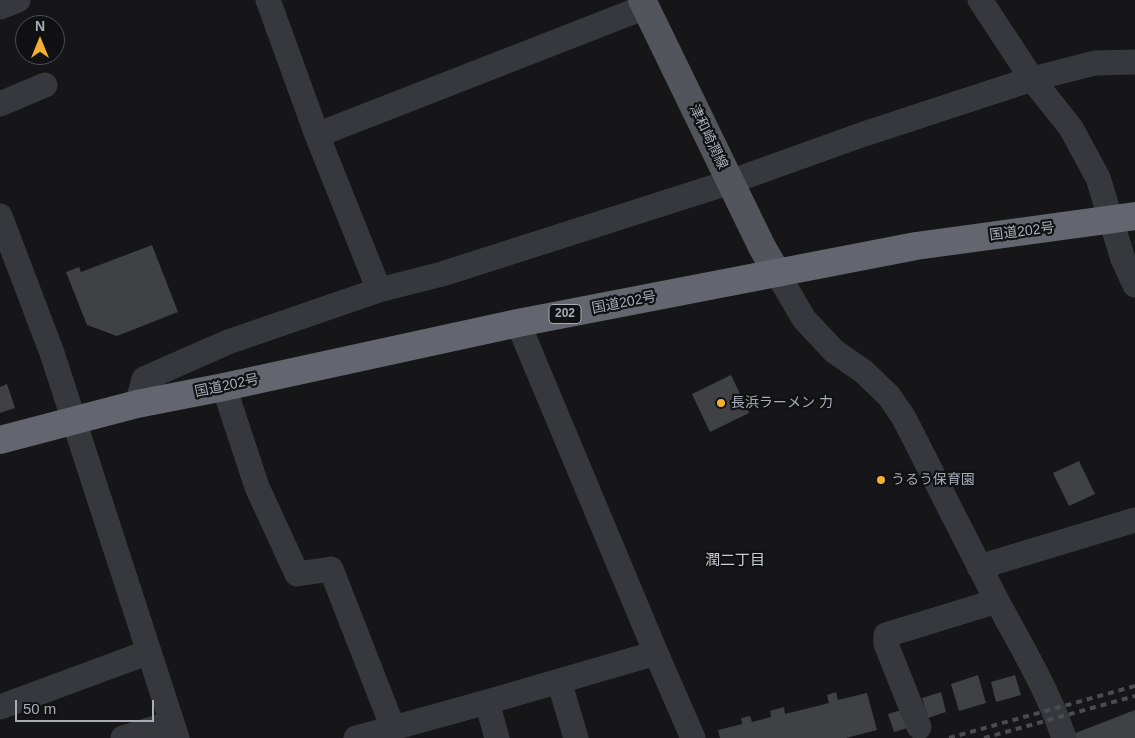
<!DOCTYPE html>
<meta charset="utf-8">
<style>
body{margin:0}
#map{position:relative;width:1135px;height:738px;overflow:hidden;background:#161618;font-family:Helvetica,sans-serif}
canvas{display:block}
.north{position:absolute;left:15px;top:15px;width:50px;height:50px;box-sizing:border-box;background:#111113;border:1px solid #4d4f55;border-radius:50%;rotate:0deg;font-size:14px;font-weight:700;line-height:20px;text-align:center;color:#a8adb8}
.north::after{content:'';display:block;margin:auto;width:18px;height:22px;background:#f2b134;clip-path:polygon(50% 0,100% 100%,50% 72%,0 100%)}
.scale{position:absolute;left:15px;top:700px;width:139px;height:22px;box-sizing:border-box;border:2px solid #a8adb8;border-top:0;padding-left:6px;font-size:15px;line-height:18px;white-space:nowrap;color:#a8adb8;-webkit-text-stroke:4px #111113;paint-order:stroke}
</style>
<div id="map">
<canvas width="1135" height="738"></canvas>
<div class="north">N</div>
<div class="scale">50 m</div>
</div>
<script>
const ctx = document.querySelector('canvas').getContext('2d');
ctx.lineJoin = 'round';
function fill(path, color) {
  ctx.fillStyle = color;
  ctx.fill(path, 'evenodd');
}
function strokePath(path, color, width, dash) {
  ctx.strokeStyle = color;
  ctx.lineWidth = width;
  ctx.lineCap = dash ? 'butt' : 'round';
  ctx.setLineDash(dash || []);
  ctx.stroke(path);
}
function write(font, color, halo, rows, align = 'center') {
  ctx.font = font + ' Helvetica,"Noto Sans JP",sans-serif';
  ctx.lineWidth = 4.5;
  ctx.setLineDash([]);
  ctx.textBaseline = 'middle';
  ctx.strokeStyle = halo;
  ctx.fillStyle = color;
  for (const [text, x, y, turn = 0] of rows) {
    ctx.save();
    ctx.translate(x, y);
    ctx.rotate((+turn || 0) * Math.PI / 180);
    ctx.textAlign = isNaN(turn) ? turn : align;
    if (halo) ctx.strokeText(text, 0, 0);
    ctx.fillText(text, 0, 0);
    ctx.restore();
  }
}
fill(new Path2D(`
 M 152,245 L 178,312 L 117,336 L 87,325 L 66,272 L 79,267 L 81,272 Z
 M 731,375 L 749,413 L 710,432 L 692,394 Z
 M 7,384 L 15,408 L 0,413 L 0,387 Z
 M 1079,461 L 1095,494 L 1069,506 L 1053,473 Z
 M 978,675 L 986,703 L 959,711 L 951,684 Z
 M 1015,675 L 1021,695 L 996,702 L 991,682 Z
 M 836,692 L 838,700 L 867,693 L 877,730 L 846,738 L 720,738 L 718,730 L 742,724 L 741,718 L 750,716 L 752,722 L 771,717 L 770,711 L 784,707 L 785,714 L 829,703 L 827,695 Z
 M 941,692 L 946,712 L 928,718 L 922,698 Z
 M 905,709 L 911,727 L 894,732 L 888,714 Z
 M 1135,710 L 1135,738 L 1075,738 L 1073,734 Z`), '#404145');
strokePath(new Path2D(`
 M 268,0 L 317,135 L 379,290
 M 980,0 L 1032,79 L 1071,128 L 1098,178 L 1123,259 L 1135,285
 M 0,7 L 18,0
 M 0,104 L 45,85
 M 317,135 L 645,7
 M 0,216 L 52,353 L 177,738
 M 777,273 L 804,319 L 834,351 L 864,372 L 889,396 L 904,418 C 935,479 966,541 997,601 C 1021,646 1048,690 1064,738
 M 518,323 L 656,653 L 693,738
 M 224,387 L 257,487 L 297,574 L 331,569 L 393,728 L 487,702 L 656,653
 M 137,404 L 144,379 L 228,342 L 379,290 L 442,274 L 730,182 L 864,134 L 1032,79 L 1095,63 L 1135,62
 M 979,567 L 1135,520
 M 559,681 L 576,738
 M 487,702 L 497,738
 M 0,707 L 149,652
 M 919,727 L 886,644 L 886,635 L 997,601
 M 123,738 L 172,723
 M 356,738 L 393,728`), '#37383d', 25);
strokePath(new Path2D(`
 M 642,0 L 762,247 L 777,273`), '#53555c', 28);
strokePath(new Path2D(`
 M 0,440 L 137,404 L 224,387 L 518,323 L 916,246 L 1135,216`), '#63666e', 28);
strokePath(new Path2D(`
 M 949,738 L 1135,686
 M 984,738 L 1135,696`), '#4a4c52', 4, [6, 5]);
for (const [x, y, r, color] of [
 [721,403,5,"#f2b134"],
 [881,480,5,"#f2b134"]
]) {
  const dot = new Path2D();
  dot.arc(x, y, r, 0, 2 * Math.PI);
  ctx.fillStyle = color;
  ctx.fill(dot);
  strokePath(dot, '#111113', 2);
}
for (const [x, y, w] of [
 [565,314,32]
]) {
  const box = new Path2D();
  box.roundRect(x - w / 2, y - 9.5, w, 19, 4);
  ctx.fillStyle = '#111113';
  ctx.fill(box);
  strokePath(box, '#a8adb8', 1);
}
write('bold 12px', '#a8adb8', null, [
 ["202",565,314]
]);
write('14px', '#a8adb8', '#111113', [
 ["津和崎潤線",708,137,64],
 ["国道202号",1022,232,-7],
 ["国道202号",624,303,-11],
 ["国道202号",227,386,-12]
]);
write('14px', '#a8adb8', '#111113', [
 ["長浜ラーメン 力",731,403],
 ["うるう保育園",891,480]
], 'left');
write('15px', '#c9ccd4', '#111113', [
 ["潤二丁目",735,561]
]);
</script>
